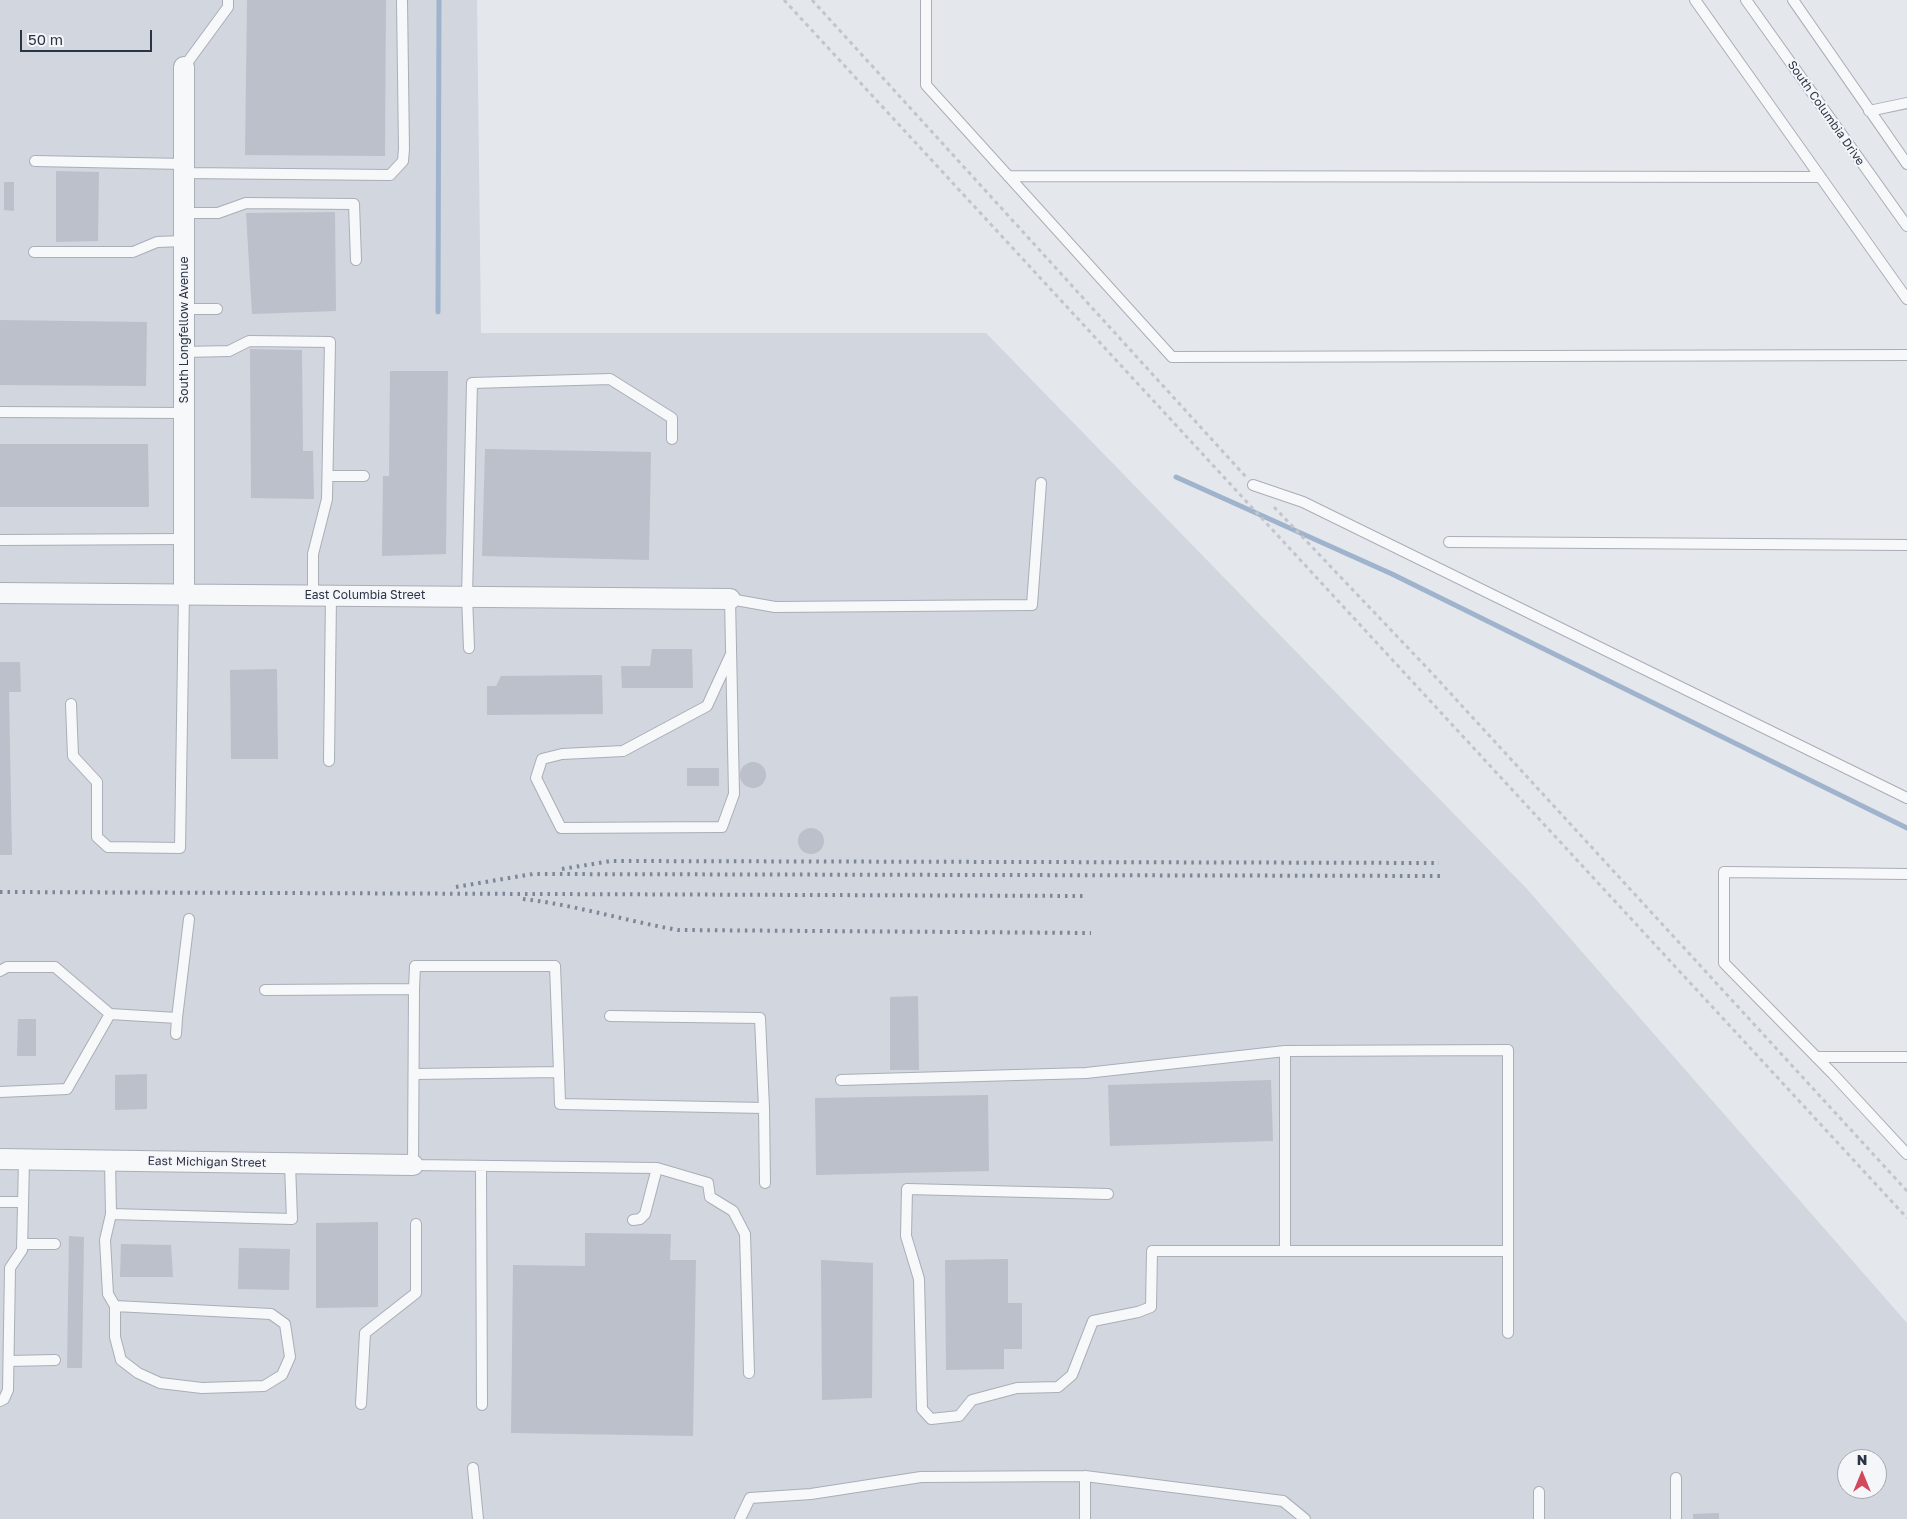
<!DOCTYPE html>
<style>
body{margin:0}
#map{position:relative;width:1907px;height:1519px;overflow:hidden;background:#e4e7ec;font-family:"Golos Text",sans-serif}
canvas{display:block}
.north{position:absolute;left:1837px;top:1449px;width:50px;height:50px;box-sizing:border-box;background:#f4f6f9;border:1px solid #a4a8b1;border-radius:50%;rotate:0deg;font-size:14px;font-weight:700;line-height:20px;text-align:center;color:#2b3445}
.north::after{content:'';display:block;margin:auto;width:18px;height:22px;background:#d1495b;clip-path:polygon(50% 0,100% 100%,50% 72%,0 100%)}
.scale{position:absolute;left:20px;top:30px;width:132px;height:22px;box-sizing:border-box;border:2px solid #2b3445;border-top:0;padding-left:6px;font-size:15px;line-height:18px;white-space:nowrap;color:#2b3445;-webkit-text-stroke:4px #f4f6f9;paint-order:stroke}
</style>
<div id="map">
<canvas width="1907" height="1519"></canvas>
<div class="north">N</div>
<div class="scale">50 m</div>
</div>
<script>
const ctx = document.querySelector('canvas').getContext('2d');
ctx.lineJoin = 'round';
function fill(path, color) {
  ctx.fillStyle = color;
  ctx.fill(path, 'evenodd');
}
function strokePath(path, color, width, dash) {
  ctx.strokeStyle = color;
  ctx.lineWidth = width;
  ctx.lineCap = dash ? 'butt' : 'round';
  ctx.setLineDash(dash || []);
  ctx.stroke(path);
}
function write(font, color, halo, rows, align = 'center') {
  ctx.font = font + ' "Golos Text",sans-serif';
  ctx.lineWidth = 4;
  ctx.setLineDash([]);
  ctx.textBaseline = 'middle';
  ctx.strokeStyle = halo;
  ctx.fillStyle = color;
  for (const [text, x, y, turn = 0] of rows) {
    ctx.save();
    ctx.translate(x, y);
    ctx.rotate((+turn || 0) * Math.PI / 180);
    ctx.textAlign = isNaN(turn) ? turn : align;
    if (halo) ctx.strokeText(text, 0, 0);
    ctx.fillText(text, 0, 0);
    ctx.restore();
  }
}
fill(new Path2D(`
 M 0,0 L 477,0 L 481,333 L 986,333 L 1527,889 L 1907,1323 L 1907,1519 L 0,1519 ZM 1847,1459 L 1877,1459 L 1877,1489 L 1847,1489 Z`), '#d2d6de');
strokePath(new Path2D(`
 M 438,312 L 439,0
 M 1176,477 L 1392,574 L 1907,828`), '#9fb4cc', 5);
fill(new Path2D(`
 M 247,0 L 386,0 L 385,156 L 245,155 Z
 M 56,171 L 99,172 L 98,241 L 56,242 Z
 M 4,182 L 14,182 L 14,211 L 4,210 Z
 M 335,212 L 336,311 L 252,314 L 246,213 Z
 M 0,320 L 147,322 L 146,386 L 0,385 Z
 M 250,349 L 302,350 L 303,451 L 313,451 L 314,499 L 251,498 Z
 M 390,371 L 448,371 L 446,554 L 382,556 L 383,476 L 389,476 Z
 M 0,444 L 148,444 L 149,507 L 0,507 Z
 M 485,449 L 651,452 L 649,560 L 482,556 Z
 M 652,649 L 692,649 L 693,688 L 622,688 L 621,666 L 650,666 Z
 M 0,662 L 20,662 L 21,692 L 9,692 L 12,855 L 0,855 Z
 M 277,669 L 278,759 L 231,759 L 230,670 Z
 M 602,675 L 603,714 L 487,715 L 487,686 L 496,686 L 501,676 Z
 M740 775a13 13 0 1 1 26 0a13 13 0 1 1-26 0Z
 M 687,768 L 719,768 L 719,786 L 687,786 Z
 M798 841a13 13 0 1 1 26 0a13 13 0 1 1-26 0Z
 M 918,996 L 919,1070 L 890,1070 L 890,997 Z
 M 18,1019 L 36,1019 L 36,1056 L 17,1056 Z
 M 147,1074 L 147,1109 L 115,1110 L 115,1075 Z
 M 1271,1080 L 1273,1141 L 1110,1146 L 1108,1085 Z
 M 988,1095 L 989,1171 L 816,1175 L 815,1098 Z
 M 378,1222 L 378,1307 L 316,1308 L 316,1223 Z
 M 585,1233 L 671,1234 L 670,1260 L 696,1260 L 693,1436 L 511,1433 L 513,1265 L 585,1266 Z
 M 69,1236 L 84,1237 L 82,1368 L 67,1368 Z
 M 121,1244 L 171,1245 L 173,1277 L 120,1277 Z
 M 239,1248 L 290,1249 L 289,1290 L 238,1289 Z
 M 1008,1259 L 1008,1303 L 1022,1303 L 1022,1349 L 1004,1349 L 1004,1369 L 946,1370 L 945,1260 Z
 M 821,1260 L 873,1263 L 872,1398 L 822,1400 Z
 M 1719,1513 L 1719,1519 L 1693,1519 L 1693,1514 Z`), '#bbc0ca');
const service = new Path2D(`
 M 926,0 L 926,85 L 1172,357 L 1907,355
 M 1695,0 L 1907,299
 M 1746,0 L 1907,226
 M 1793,0 L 1907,164
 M 184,67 L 228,7 L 228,0
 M 1869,111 L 1907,103
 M 35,161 L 184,164
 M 184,173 L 390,175 L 403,161 L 404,149 L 402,0
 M 1008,176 L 1820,177
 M 184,213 L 218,213 L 246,203 L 354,204 L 356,260
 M 34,252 L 133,252 L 157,242 L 184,241
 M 184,309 L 217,309
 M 184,352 L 229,351 L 249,341 L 330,342 L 327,499 L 313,554 L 313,595
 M 0,412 L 184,413
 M 328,476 L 364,476
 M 1253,485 L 1303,502 L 1907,798
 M 0,540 L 184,539
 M 1449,542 L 1907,545
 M 469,648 L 467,596 L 472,383 L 610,379 L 672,418 L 672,439
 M 731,654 L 707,706 L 623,751 L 562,754 L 542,759 L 536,778 L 561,828 L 722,827 L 734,794 L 730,599 L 775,607 L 1032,605 L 1041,483
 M 71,704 L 73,756 L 97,782 L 97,837 L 108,847 L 180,848 L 184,593
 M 329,761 L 331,595
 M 1907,874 L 1724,872 L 1724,963 L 1833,1074 L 1907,1154
 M 0,971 L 7,967 L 55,967 L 110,1014 L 177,1018 L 176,1034
 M 414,989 L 415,966 L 555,966 L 559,1072
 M 265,990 L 414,989 L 413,1165 L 657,1168 L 708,1183 L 710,1197 L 733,1211 L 745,1234 L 749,1373
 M 177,1018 L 189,919
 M 1285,1051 L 1508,1050 L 1508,1333
 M 1816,1057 L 1907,1057
 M 415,1074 L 559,1072 L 560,1104 L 764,1108 L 760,1018 L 610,1016
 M 841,1080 L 1086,1073 L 1285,1051 L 1285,1251 L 1152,1251 L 1151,1307 L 1138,1312 L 1093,1321 L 1072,1375 L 1058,1387 L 1017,1388 L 972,1400 L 959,1416 L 931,1419 L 922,1409 L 919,1279 L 906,1236 L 907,1189 L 1108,1194
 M 0,1092 L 67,1089 L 110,1014
 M 764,1108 L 765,1183
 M 110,1161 L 111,1214 L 292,1219 L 290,1164
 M 481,1166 L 482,1405
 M 0,1202 L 23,1202
 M 111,1214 L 105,1240 L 108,1294 L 115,1306 L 115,1337 L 121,1360 L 138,1373 L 160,1383 L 202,1388 L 264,1386 L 282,1375 L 290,1357 L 285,1324 L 271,1314 L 115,1306
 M 633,1220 L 640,1219 L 645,1214 L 657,1168
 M 22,1244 L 55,1244
 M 1285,1251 L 1508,1251
 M 9,1361 L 55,1360
 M 0,1401 L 4,1399 L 8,1390 L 10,1268 L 22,1250 L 24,1160
 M 361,1404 L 365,1333 L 416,1293 L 416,1224
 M 473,1468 L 478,1519
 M 1085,1476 L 1283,1501 L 1305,1519
 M 1676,1478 L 1676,1519
 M 1539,1492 L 1539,1519
 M 740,1519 L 750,1498 L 811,1494 L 921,1477 L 1085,1476 L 1085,1519`);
const minor = new Path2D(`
 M 184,67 L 184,593
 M 0,593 L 730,599
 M 0,1159 L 413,1165`);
strokePath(service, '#a9aeb7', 12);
strokePath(minor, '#a9aeb7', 22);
strokePath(new Path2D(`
 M 784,0 L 1907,1218
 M 812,0 L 1246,477
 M 1274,507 L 1430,671 L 1907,1191`), '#c2c5cb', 3, [4, 4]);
strokePath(service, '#f7f8fa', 10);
strokePath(minor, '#f7f8fa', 20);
strokePath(new Path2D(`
 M 562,869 L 611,861 L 1439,863
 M 456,887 L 533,874 L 1443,876
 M 0,892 L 1087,896
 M 523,899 C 576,905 626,921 678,930 L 1091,933`), '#7d8696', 4, [2.5, 5]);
write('12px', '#2b3445', '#f4f6f9', [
 ["South Columbia Drive",1826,113,55],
 ["South Longfellow Avenue",184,330,-90],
 ["East Columbia Street",365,595],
 ["East Michigan Street",207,1162,1]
]);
</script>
